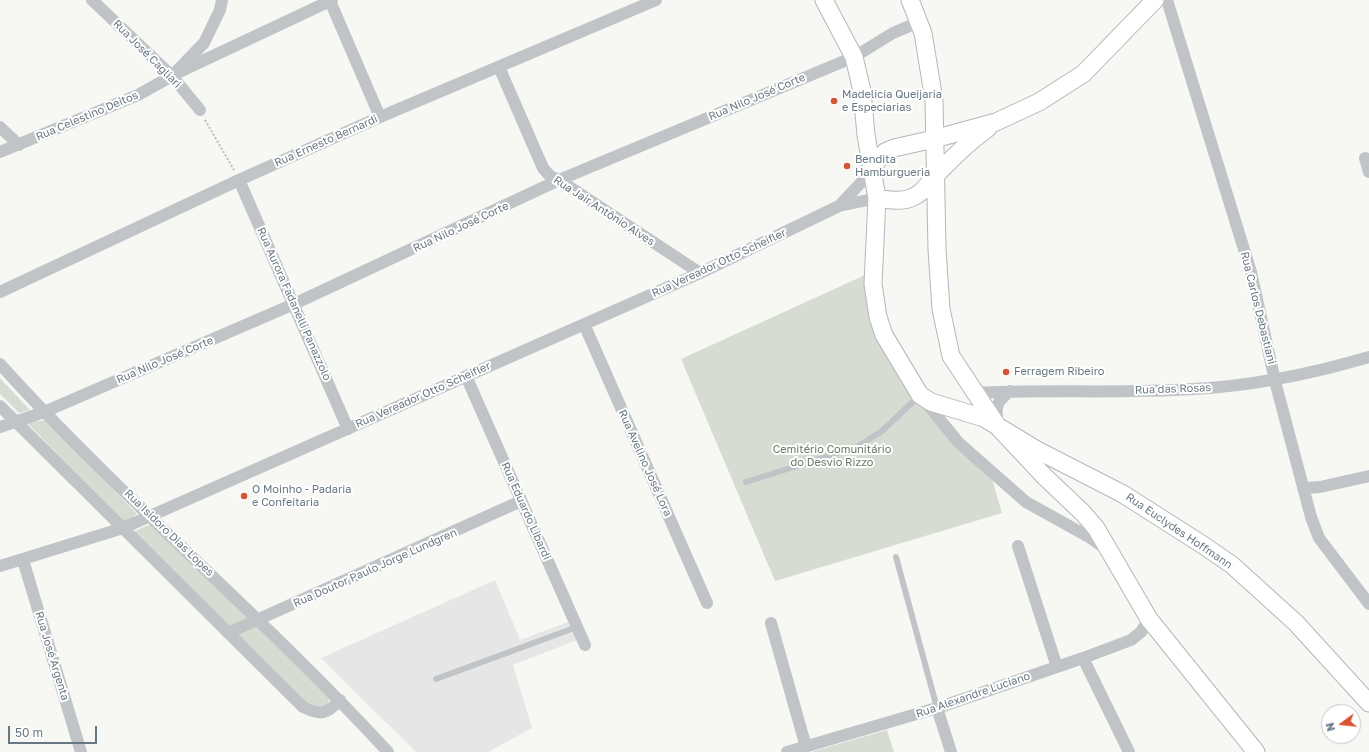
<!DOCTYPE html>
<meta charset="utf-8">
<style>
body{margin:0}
#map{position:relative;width:1369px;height:752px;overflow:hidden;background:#f7f7f4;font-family:"Golos Text",sans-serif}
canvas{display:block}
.north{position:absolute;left:1321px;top:704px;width:40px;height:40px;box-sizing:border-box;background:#fff;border:1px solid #c2c9ce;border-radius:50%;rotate:255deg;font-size:11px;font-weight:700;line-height:16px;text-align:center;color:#677884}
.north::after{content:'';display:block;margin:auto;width:14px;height:18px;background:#dc512e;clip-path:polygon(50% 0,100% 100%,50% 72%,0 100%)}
.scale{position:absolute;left:8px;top:726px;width:89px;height:18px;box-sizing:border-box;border:2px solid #677884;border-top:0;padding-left:5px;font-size:12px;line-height:14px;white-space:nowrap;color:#677884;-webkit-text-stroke:3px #fff;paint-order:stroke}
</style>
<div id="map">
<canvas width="1369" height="752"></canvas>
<div class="north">N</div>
<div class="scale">50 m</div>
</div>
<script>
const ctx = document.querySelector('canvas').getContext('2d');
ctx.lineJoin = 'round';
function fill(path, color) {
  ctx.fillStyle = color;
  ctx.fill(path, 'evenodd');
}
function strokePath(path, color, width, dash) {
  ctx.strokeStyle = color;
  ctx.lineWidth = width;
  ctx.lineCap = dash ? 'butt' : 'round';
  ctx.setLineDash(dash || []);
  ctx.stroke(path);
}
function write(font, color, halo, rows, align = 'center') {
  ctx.font = font + ' "Golos Text",sans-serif';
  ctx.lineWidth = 4;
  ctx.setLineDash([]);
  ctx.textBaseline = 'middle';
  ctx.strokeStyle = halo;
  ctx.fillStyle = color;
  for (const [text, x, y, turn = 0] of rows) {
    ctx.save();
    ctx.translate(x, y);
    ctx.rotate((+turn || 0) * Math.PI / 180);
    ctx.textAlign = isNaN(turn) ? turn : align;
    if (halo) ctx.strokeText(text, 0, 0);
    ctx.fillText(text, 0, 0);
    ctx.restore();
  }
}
fill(new Path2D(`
 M 495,580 L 520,640 L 568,622 L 577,640 L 513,665 L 532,728 L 488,752 L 416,752 L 321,658 Z`), '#e5e6e5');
fill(new Path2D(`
 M 865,275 L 872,329 L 896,373 L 919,403 L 992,479 L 1002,513 L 775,581 L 681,359 Z
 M 0,378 L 30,410 L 19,413 L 0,394 Z
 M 45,420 L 137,514 L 124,523 L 27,423 Z
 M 153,523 L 249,617 L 228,628 L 130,533 Z
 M 256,626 L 330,698 L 326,707 L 314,711 L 236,636 Z
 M 887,730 L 894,752 L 811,752 Z`), '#d7dcd3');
const secondary = new Path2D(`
 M 824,0 L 854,57 L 862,91 L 866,135 L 877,198 L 873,284 L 878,317 L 884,335 L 920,395 L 931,402 L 984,418 L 1037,450 L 1123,494 L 1203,545 L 1232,565 L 1296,623 L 1369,703
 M 910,0 L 923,33 L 934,100 L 937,249 L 941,309 L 951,356 L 998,427 L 1044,476 L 1083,513 L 1096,528 L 1149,619 L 1256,752
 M 871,172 L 878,160 L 885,152 L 894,148 L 934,139 L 996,122 L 1039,102 L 1083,74 L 1155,0
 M 877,198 C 887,200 901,202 911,198 C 924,193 928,183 937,174 C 953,157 970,141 988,128`);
strokePath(secondary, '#b2b8bc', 19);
strokePath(new Path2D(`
 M 205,120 L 234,170`), '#babdbf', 2, [2, 2]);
strokePath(new Path2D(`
 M 746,482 L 857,447 L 882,431 L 919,396
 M 896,557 L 937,708
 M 436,679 L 577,627`), '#c0c4c7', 6);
strokePath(new Path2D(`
 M 92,0 L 172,76 L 200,110
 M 1167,0 L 1251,272 L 1275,381 L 1311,517 L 1319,538 L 1369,604
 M 330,1 L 380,117
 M 499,67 L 543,168 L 550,176 L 559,180 L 700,273
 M 179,72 L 332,0
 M 0,127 L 19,145
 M 0,152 L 138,95 L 172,76 L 204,43 L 220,10 L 222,0
 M 1365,158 L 1369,172
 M 239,180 L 348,429
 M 839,206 L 871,172
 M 0,292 L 239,180 L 380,117 L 656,0
 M 584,324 L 707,603
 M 0,364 C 123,500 264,617 388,752
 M 466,376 L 585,645
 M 975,393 C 1047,389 1121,394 1193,389 C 1253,386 1311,374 1369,357
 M 923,399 L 959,443 L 1026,502 L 1089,537 L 1105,548
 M 0,406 L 303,707 C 321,716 327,714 340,700
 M 998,424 C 995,405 996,403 1010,391
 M 0,427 L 44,412 L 294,304 L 559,180 L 854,57 L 893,33 L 919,22
 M 1303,488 L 1320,487 L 1369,476
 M 1018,546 L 1057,667
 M 23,560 L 81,752
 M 0,566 L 123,528 L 700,273 L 839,206 L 877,198
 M 771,623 L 806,747
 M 228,633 L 521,501
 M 1083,658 L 1129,752
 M 937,708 L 951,752
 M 787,752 L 937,708 L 1083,658 L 1131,640 L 1141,632 L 1149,619`), '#c0c4c7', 12);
strokePath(secondary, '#fff', 17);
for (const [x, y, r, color] of [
 [834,101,4,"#dc512e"],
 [847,166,4,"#dc512e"],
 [1006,372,4,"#dc512e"],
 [244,496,4,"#dc512e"]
]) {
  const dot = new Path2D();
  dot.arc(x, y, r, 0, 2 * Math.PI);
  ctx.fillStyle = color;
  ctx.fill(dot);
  strokePath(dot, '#fff', 1.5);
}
write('11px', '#677884', '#fff', [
 ["Rua José Cagliari",147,54,45],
 ["Rua Nilo José Corte",757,97,-23],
 ["Rua Celestino Deitos",87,116,-23],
 ["Rua Ernesto Bernardi",326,141,-24],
 ["Rua Jair Antônio Alves",604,211,33],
 ["Rua Nilo José Corte",461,227,-25],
 ["Rua Vereador Otto Scheifler",719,263,-25],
 ["Rua Aurora Fadanelli Panazzolo",294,304,66],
 ["Rua Carlos Debastiani",1258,308,76],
 ["Rua Nilo José Corte",165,360,-23],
 ["Rua das Rosas",1173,389,-2],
 ["Rua Vereador Otto Scheifler",423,395,-24],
 ["Rua Avelino José Lora",645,463,66],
 ["Rua Eduardo Libardi",526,511,66],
 ["Rua Euclydes Hoffmann",1179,531,34],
 ["Rua Isidoro Dias Lopes",169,533,44],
 ["Rua Doutor Paulo Jorge Lundgren",375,568,-24],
 ["Rua José Argenta",52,656,73],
 ["Rua Alexandre Luciano",973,695,-19]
]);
write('11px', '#677884', '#fff', [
 ["Madelicia Queijaria",842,95],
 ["e Especiarias",842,108],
 ["Bendita",855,160],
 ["Hamburgueria",855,173],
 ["Ferragem Ribeiro",1014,372],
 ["O Moinho - Padaria",252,490],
 ["e Confeitaria",252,503]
], 'left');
write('11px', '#6b7b66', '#fff', [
 ["Cemitério Comunitário",832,450],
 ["do Desvio Rizzo",832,463]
]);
</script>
